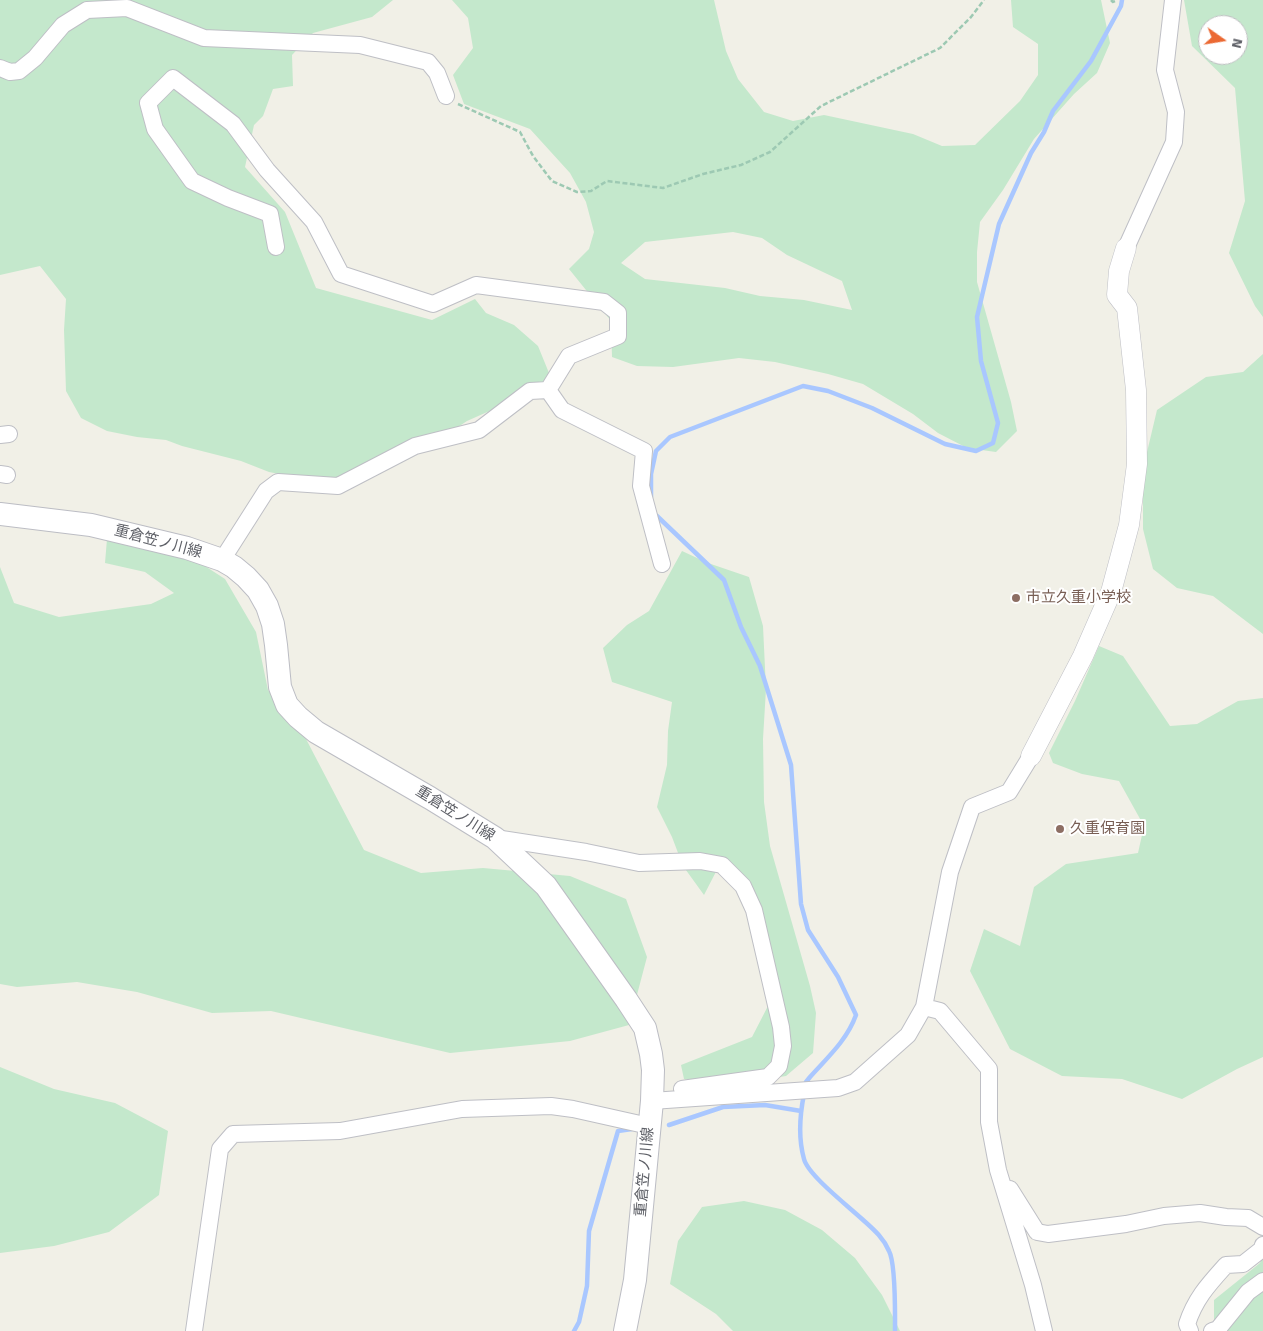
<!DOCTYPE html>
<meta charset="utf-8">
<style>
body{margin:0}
#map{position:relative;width:1263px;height:1331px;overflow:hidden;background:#f1f0e7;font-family:Signika,sans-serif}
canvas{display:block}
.north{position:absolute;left:1198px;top:15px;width:50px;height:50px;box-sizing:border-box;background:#fff;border:1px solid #bfbfc2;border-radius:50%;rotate:103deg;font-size:14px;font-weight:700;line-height:20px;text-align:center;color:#5e6067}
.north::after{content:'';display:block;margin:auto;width:18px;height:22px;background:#eb6933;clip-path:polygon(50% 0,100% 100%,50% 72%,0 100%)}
</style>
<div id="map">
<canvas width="1263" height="1331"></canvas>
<div class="north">N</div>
</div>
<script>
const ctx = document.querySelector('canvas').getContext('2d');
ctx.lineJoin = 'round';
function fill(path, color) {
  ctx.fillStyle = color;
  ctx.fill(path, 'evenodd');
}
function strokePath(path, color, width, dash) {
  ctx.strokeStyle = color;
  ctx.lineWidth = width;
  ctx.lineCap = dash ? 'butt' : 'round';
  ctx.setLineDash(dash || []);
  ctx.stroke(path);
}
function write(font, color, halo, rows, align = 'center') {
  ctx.font = font + ' Signika,"Noto Sans JP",sans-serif';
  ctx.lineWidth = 4;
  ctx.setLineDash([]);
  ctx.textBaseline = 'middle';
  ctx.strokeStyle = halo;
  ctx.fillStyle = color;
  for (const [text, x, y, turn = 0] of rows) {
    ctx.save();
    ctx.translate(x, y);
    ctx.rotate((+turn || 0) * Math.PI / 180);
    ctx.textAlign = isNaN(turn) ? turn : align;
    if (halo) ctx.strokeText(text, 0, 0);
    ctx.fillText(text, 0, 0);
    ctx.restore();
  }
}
fill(new Path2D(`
 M 0,0 L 393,0 L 372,17 L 313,33 L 292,55 L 293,86 L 273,89 L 263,116 L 254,125 L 245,167 L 285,212 L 316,288 L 432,320 L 475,299 L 486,313 L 514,325 L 538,346 L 549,373 L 531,399 L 494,409 L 467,421 L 443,437 L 359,472 L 330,479 L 300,478 L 269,472 L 241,461 L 182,446 L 166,440 L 137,437 L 107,431 L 81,418 L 66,391 L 64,330 L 66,299 L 40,266 L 0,275 Z
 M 452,0 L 714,0 L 726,51 L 738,79 L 764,112 L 793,121 L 824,115 L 913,134 L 942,146 L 975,145 L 1020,101 L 1038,75 L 1038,44 L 1013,27 L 1011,0 L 1101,0 L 1110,43 L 1097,73 L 1074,94 L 1034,139 L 1003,190 L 980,222 L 977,252 L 977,282 L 1011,402 L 1017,431 L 996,452 L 967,448 L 938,433 L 913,414 L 863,384 L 828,374 L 775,362 L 739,358 L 673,367 L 637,366 L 612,357 L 611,321 L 569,269 L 589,249 L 594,232 L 586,202 L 570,173 L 530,129 L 464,104 L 453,75 L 473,48 L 468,18 ZM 733,232 L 762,238 L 787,255 L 842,281 L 852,310 L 804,300 L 760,296 L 725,288 L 645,279 L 621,263 L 645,242 Z
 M 1184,0 L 1263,0 L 1263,317 L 1255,306 L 1229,253 L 1245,201 L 1235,88 L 1192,46 ZM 1208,25 L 1238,25 L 1238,55 L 1208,55 Z
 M 1263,354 L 1263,634 L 1213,596 L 1177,588 L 1153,569 L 1143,529 L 1143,469 L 1157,410 L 1206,377 L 1243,372 Z
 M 107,539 L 174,546 L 225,579 L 256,632 L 268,690 L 306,739 L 364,850 L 421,873 L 483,868 L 570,876 L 626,899 L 647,957 L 629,1025 L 570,1041 L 450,1053 L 271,1011 L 212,1013 L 137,992 L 77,982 L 17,987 L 0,984 L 0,567 L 14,603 L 59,617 L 151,604 L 174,593 L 145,572 L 105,563 Z
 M 682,551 L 708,563 L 749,577 L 763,626 L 766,689 L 763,739 L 764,802 L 770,846 L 810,986 L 816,1013 L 813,1053 L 786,1076 L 748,1082 L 711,1082 L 684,1079 L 681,1065 L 752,1037 L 769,1004 L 757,913 L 721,862 L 704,895 L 683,866 L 672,837 L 657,807 L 667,765 L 668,731 L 672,702 L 612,682 L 603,648 L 627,625 L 649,611 Z
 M 1099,646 L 1123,656 L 1170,726 L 1197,724 L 1238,701 L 1263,698 L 1263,1057 L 1237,1069 L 1182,1099 L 1122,1079 L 1062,1076 L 1010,1049 L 970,971 L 984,929 L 1020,946 L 1034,887 L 1066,864 L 1138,853 L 1144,826 L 1119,781 L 1082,774 L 1053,763 L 1049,753 L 1075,701 Z
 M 0,1067 L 54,1089 L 115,1103 L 168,1131 L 159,1195 L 109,1232 L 54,1246 L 0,1253 Z
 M 744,1201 L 785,1210 L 822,1230 L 855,1258 L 882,1295 L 900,1331 L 733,1331 L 716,1314 L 670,1284 L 678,1241 L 702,1207 Z
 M 1263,1255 L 1263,1331 L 1214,1331 L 1214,1300 L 1260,1263 Z`), '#c4e8cc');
strokePath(new Path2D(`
 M 651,497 L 651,474 L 656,451 L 670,437 L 803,386 L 828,391 L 872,408 L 945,444 L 976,451 L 993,443 L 998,423 L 981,361 L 977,317 L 999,224 L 1031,153 L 1044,132 L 1053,111 L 1091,61 L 1121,6 L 1122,0
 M 657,516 L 724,580 L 741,627 L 760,666 L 791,765 L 801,904 L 808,930 L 838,977 L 856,1015 C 847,1040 828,1057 810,1077 L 806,1082 L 806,1086
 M 804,1094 C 800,1114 798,1138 804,1159 C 808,1175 848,1206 862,1219 C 873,1229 883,1237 889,1251 C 896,1264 895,1314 895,1331
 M 669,1125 L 723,1107 L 765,1105 L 801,1111
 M 574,1331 L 579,1322 L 587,1286 L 589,1231 L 618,1131 L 632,1129`), '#a9c7ff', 4.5);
const minor = new Path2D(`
 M 0,68 L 10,72 L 19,71 L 35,58 L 63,25 L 87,10 L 127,8 L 204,38 L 360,45 L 428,62 L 437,73 L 446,96
 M 276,247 L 270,214 L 228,198 L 192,181 L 155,129 L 148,103 L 173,78 L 233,124 L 267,170 L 314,222 L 341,274 L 433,304 L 476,285 L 604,302 L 618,313 L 618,336 L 569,356 L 548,390
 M 1126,248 L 1174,142 L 1176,112 L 1165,70 L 1173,0
 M 0,435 L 9,434
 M 0,474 L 7,475
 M 222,560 L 266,491 L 278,482 L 338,486 L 415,446 L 479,430 L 530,391 L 548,390 L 562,410 L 644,451 L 641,486 L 662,564
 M 495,838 L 586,852 L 639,863 L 700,861 L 722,865 L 743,886 L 754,910 L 781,1027 L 783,1046 L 779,1066 L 768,1077 L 682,1089
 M 924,1007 L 940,1011 L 989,1069 L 989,1122 L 998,1170 L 1033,1285 L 1044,1331
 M 652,1101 L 838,1088 L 855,1082 L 908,1035 L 924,1007 L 950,872 L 972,807 L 1009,792 L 1031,756
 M 1010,1189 L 1037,1232 L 1048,1234 L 1126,1224 L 1164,1216 L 1200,1213 L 1226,1217 L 1248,1218 L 1263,1227
 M 194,1331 L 220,1149 L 233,1134 L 340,1131 L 462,1109 L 551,1106 L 573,1109 L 649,1126
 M 1190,1331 L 1187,1324 C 1195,1299 1208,1285 1226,1265 L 1243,1264 L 1262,1249 L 1263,1245
 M 1212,1331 L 1218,1329 L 1248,1292 L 1263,1281`);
const tertiary = new Path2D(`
 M 1031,756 L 1083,656 L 1111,592 L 1129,525 L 1137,464 L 1136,390 L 1127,308 L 1117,295 L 1119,271 L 1126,248`);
const secondary = new Path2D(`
 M 0,514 L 91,525 L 187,548 L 222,560 L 234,567 L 246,577 L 258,590 L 267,606 L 273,624 L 276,645 L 280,687 L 287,705 L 298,717 L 316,732 L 430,798 L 495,838 L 546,886 L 626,999 L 645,1028 L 651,1054 L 653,1070 L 652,1101 L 635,1280 L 625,1331`);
strokePath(minor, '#bebfc5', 18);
strokePath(tertiary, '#bebfc5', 21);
strokePath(secondary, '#bcbdc4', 24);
strokePath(new Path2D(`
 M 1111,0 L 1113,2 L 1117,0
 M 458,104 L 520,132 L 533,156 L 552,181 L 577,192 L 591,191 L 607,181 L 663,188 L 703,174 L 741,165 L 770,152 L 821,106 L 940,48 L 971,17 L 984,0`), '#9dc9b3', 2.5, [5, 2.5]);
strokePath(minor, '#fff', 16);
strokePath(tertiary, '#fff', 20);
strokePath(secondary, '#fff', 22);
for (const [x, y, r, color] of [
 [1016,598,5,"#8d6e63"],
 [1060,829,5,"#8d6e63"]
]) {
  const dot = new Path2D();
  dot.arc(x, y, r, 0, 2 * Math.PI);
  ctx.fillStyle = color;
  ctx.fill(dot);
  strokePath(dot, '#fff', 2);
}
write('15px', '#5e6067', '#fff', [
 ["重倉笠ノ川線",158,542,15],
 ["重倉笠ノ川線",455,814,32],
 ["重倉笠ノ川線",645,1172,-85]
]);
write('15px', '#785e54', '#fff', [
 ["市立久重小学校",1026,598],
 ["久重保育園",1070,829]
], 'left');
</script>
